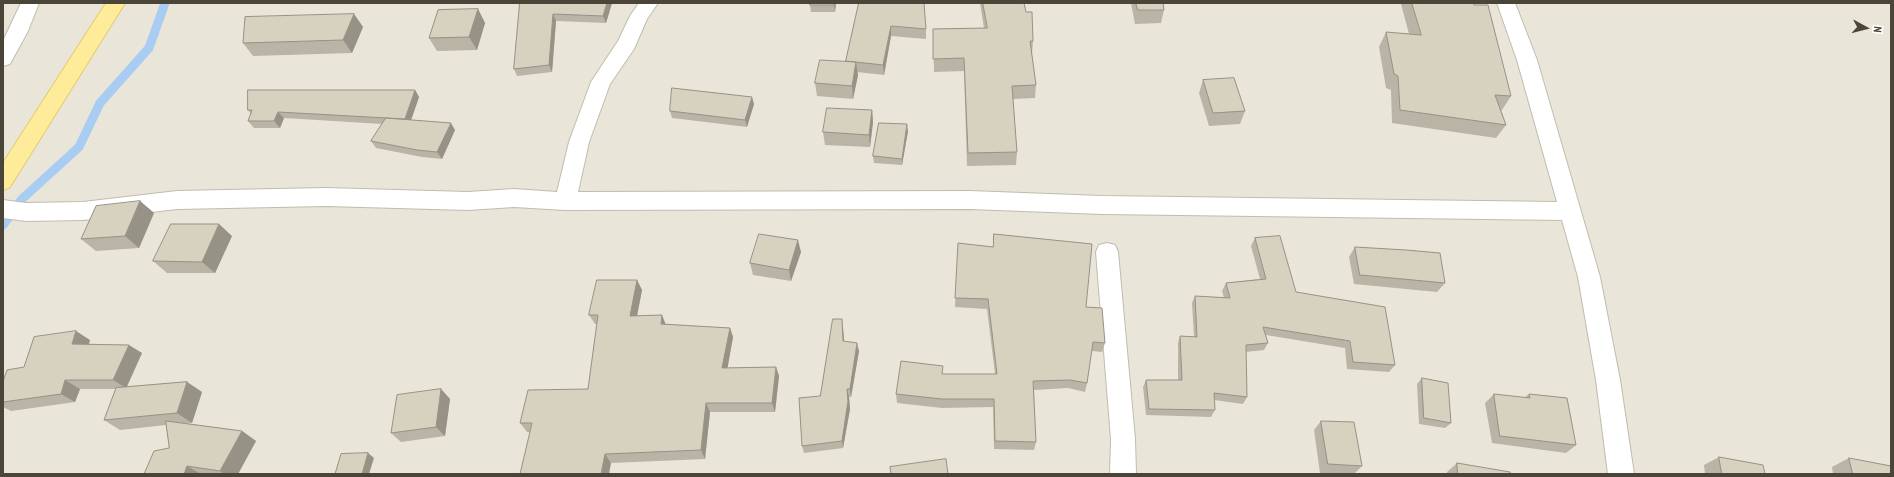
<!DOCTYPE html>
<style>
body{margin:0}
#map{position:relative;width:1894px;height:477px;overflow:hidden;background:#f5f3eb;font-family:"PT Sans Narrow",sans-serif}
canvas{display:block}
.frame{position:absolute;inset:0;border:4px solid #4a4538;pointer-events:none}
.north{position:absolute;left:1846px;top:8px;width:40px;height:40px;-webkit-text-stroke:3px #fff;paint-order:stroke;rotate:97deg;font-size:11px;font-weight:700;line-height:16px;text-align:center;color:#4a4538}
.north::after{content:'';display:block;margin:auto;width:14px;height:18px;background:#4a4538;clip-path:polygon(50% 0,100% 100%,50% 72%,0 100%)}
</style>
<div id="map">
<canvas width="1894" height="477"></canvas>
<div class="frame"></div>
<div class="north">N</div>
</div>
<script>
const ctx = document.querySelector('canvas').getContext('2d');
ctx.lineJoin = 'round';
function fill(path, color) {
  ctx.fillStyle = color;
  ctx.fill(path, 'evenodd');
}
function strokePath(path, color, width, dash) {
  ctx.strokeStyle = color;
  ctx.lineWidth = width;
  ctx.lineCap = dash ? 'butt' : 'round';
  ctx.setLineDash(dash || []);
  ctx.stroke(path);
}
fill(new Path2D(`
 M 3,3 L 1891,3 L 1891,474 L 3,474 Z`), '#e9e6d9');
strokePath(new Path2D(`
 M 3,225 L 22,199 L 79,147 L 100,103 L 149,48 L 165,3`), '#a8ccf2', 9);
const minor = new Path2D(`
 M 21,3 L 39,3 L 28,31 L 10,64 L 3,66 L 3,41 Z
 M 639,3 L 658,3 L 647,19 L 634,49 L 610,84 L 589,142 L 578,192 L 970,191 L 1102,196 L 1557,202 L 1517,60 L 1497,3 L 1515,3 L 1537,60 L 1600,277 L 1620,380 L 1634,474 L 1608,474 L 1596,380 L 1578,277 L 1562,220 L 1102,214 L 970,209 L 565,210 L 514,207 L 468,210 L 326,206 L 177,209 L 83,220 L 26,221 L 3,218 L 3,200 L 26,203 L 83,202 L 177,191 L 326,188 L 468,192 L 514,189 L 557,192 L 569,142 L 591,82 L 618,41 L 630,16 Z
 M 1107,243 L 1115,245 L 1118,252 L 1135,439 L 1136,474 L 1110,474 L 1111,439 L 1096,252 L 1099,245 Z`);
const major = new Path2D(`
 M 106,3 L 125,3 L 10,187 L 3,190 L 3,163 Z`);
strokePath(minor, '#c1bcad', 2);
strokePath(major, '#e5cd69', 2);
fill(minor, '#fff');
fill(major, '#ffec9b');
fill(new Path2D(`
 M 520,3 L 612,3 L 606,23 L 556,21 L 552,72 L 517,76 L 514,69 Z
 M 836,3 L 835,12 L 811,12 L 810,5 Z
 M 859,3 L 926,29 L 926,39 L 891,36 L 884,75 L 857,72 L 858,75 L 853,99 L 817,96 L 815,83 L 846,61 Z
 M 980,3 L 1024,3 L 1033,41 L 1032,54 L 1036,85 L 1035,98 L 1013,99 L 1017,152 L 1016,165 L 967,166 L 964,71 L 934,72 L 933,29 L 984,28 Z
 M 1131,3 L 1163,3 L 1164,10 L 1161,23 L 1135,24 Z
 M 1402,3 L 1474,3 L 1511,96 L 1502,110 L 1501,110 L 1506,125 L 1496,138 L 1392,123 L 1391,90 L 1386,88 L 1379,47 L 1386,32 L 1409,34 L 1401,4 Z
 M 478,9 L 485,23 L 477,50 L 437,51 L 429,38 Z
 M 354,14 L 363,27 L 352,53 L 253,56 L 243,43 Z
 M 1203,80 L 1245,111 L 1240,124 L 1209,126 L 1199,93 Z
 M 415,90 L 419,97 L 411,120 L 455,130 L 442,159 L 422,157 L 376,148 L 371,141 L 382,124 L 284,118 L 280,128 L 254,128 L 248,121 L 251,114 L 248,110 Z
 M 754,104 L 747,127 L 672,118 L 670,111 Z
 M 872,110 L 873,122 L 870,147 L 825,145 L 823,132 Z
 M 908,131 L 902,165 L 874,163 L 873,156 Z
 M 140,201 L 154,213 L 139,248 L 96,251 L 81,239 Z
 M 232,236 L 215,273 L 167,273 L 153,261 Z
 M 1255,238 L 1296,292 L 1395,365 L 1389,372 L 1347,369 L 1345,348 L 1266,335 L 1268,343 L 1264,350 L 1246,352 L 1247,397 L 1243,404 L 1214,400 L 1215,410 L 1211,417 L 1146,415 L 1143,387 L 1146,380 L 1178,380 L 1178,343 L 1180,336 L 1194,337 L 1192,303 L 1195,296 L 1224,298 L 1222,291 L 1226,283 L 1260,279 L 1251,246 Z
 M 958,243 L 1086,307 L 1105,343 L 1102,352 L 1092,351 L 1087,383 L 1085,392 L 1068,388 L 1034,390 L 1036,442 L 1034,450 L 994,449 L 993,407 L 942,408 L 897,403 L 896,394 L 943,374 L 995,374 L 987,309 L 955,307 Z
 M 1355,247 L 1445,283 L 1437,292 L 1354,284 L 1349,257 Z
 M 801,252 L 791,281 L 753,275 L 750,263 Z
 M 637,280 L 642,290 L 637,316 L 666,324 L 730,328 L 733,337 L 727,368 L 776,367 L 779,376 L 775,412 L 710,412 L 705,459 L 611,463 L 530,432 L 527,432 L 520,423 L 588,389 L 597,324 L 595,324 L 589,315 Z
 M 843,328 L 844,342 L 859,351 L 851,397 L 849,397 L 850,409 L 843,448 L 804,453 L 802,446 Z
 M 90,340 L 89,344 L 142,353 L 127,387 L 187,382 L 202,392 L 192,423 L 185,423 L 242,431 L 256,441 L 238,474 L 144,474 L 169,448 L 166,425 L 120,430 L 104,420 L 116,389 L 80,389 L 75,402 L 11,411 L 3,407 L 3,381 L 24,367 Z
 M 1422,378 L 1451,423 L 1445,428 L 1419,424 L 1417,384 Z
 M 441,389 L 450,399 L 445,436 L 401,442 L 391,433 Z
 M 1494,394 L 1524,398 L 1529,394 L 1576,445 L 1566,453 L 1492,443 L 1485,403 Z
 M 1321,421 L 1362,466 L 1354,474 L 1320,473 L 1314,430 Z
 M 1719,457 L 1765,474 L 1705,474 L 1704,465 Z
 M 1849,458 L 1891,474 L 1833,474 L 1832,467 Z
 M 1457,463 L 1510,474 L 1447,474 L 1447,472 Z`), '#b9b4a5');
fill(new Path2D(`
 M 607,3 L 612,3 L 606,23 L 603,16 Z
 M 835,3 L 836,3 L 835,12 L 834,5 Z
 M 478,9 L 485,23 L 477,50 L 469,37 Z
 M 354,14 L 363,27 L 352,53 L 343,40 Z
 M 553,14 L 556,21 L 552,72 L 549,65 Z
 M 891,26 L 891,36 L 884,75 L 883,65 Z
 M 856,62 L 858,75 L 853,99 L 852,86 Z
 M 415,90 L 419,97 L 409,126 L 405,119 Z
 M 752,97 L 754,104 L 747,127 L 745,120 Z
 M 872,110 L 873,122 L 870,147 L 869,135 Z
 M 278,112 L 284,118 L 280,128 L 274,121 Z
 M 451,123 L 455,130 L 442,159 L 437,152 Z
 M 907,124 L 908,131 L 902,165 L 902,159 Z
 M 140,201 L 154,213 L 139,248 L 125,236 Z
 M 219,224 L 232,236 L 215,273 L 202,262 Z
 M 798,240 L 801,252 L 791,281 L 789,270 Z
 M 637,280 L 642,290 L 635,326 L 630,316 Z
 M 662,315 L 666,325 L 661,324 Z
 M 842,319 L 843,328 L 845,350 L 843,341 Z
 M 730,328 L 733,337 L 726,377 L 722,368 Z
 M 76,331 L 90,340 L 86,353 L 72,344 Z
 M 857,343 L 859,351 L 851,397 L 850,389 Z
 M 129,345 L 142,353 L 126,388 L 113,380 Z
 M 776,367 L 779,376 L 775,412 L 772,403 Z
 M 65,380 L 80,389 L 75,402 L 61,394 Z
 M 187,382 L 202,392 L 192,423 L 177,413 Z
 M 441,389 L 450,399 L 445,436 L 436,427 Z
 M 847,389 L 849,397 L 850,409 L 843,448 L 842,441 Z
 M 706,403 L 710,412 L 705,459 L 701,450 Z
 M 242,431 L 256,441 L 238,474 L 224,474 L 220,471 Z
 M 368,453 L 374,458 L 369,474 L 362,474 Z
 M 605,454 L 611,463 L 609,474 L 601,474 Z
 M 187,466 L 201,474 L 184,474 Z`), '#969286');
const building = new Path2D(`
 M 520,3 L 607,3 L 603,16 L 553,14 L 549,65 L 514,69 Z
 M 811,3 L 835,3 L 834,5 L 810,5 Z
 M 859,3 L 924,3 L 926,29 L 891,26 L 883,65 L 846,61 Z
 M 983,3 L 1024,3 L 1026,12 L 1032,12 L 1033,41 L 1030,41 L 1036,85 L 1012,86 L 1017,152 L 968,153 L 964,58 L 933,59 L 933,29 L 987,28 Z
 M 1136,3 L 1163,3 L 1164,10 L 1138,10 Z
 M 1412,3 L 1474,3 L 1474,5 L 1488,5 L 1511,96 L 1495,95 L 1506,125 L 1400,110 L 1398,76 L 1394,74 L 1386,32 L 1421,35 Z
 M 478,9 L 469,37 L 429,38 L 438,10 Z
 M 354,14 L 343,40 L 243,43 L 245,17 Z
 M 820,60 L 856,62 L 852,86 L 815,83 Z
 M 1234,78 L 1245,111 L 1213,113 L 1203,80 Z
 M 672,88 L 752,97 L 745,120 L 670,111 Z
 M 248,90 L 415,90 L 405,119 L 278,112 L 274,121 L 248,121 L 252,110 L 248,110 Z
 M 827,108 L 872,110 L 869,135 L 823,132 Z
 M 386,118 L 451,123 L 437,152 L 417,150 L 371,141 Z
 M 879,123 L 907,124 L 902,159 L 873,156 Z
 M 140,201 L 125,236 L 81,239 L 96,206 Z
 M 171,224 L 219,224 L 202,262 L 153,261 Z
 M 759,234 L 798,240 L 789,270 L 750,263 Z
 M 994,234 L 1092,244 L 1086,307 L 1102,308 L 1105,343 L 1093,342 L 1087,383 L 1070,380 L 1033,381 L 1036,442 L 995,441 L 994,399 L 942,399 L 896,394 L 901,361 L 943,366 L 942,374 L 997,374 L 988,299 L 955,298 L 958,243 L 993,247 Z
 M 1280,236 L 1296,292 L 1385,307 L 1395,365 L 1353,362 L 1350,341 L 1263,327 L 1268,343 L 1246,345 L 1247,397 L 1214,393 L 1215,410 L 1149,409 L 1146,380 L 1182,380 L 1180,336 L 1197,337 L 1195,296 L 1230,298 L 1226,283 L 1266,279 L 1255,238 Z
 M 1355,247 L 1406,250 L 1440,253 L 1445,283 L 1360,275 Z
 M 597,280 L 637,280 L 630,316 L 662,315 L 661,324 L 730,328 L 722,368 L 776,367 L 772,403 L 706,403 L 701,450 L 605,454 L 601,474 L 520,474 L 532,423 L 520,423 L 528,390 L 588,389 L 598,315 L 589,315 Z
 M 833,319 L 842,319 L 843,341 L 857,343 L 850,389 L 847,389 L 848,401 L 842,441 L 802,446 L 799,398 L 820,396 Z
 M 76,331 L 72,344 L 129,345 L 113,380 L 65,380 L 61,394 L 3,402 L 3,381 L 7,370 L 24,367 L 34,337 Z
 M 1422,378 L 1448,383 L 1451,423 L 1424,418 Z
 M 187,382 L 177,413 L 104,420 L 116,388 Z
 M 441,389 L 436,427 L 391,433 L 397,395 Z
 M 1494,394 L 1530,398 L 1529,394 L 1567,398 L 1576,445 L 1500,436 Z
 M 166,421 L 242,431 L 220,471 L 187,466 L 184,474 L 144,474 L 154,451 L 169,448 Z
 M 1321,421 L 1354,422 L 1362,466 L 1328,464 Z
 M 368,453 L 362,474 L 335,474 L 341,454 Z
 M 1719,457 L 1763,465 L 1765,474 L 1722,474 Z
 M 1849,458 L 1891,466 L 1891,474 L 1853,474 Z
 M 946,459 L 948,474 L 891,474 L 890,467 Z
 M 1457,463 L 1510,472 L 1510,474 L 1458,474 Z`);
fill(building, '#d7d1c0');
strokePath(building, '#969286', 1);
</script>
